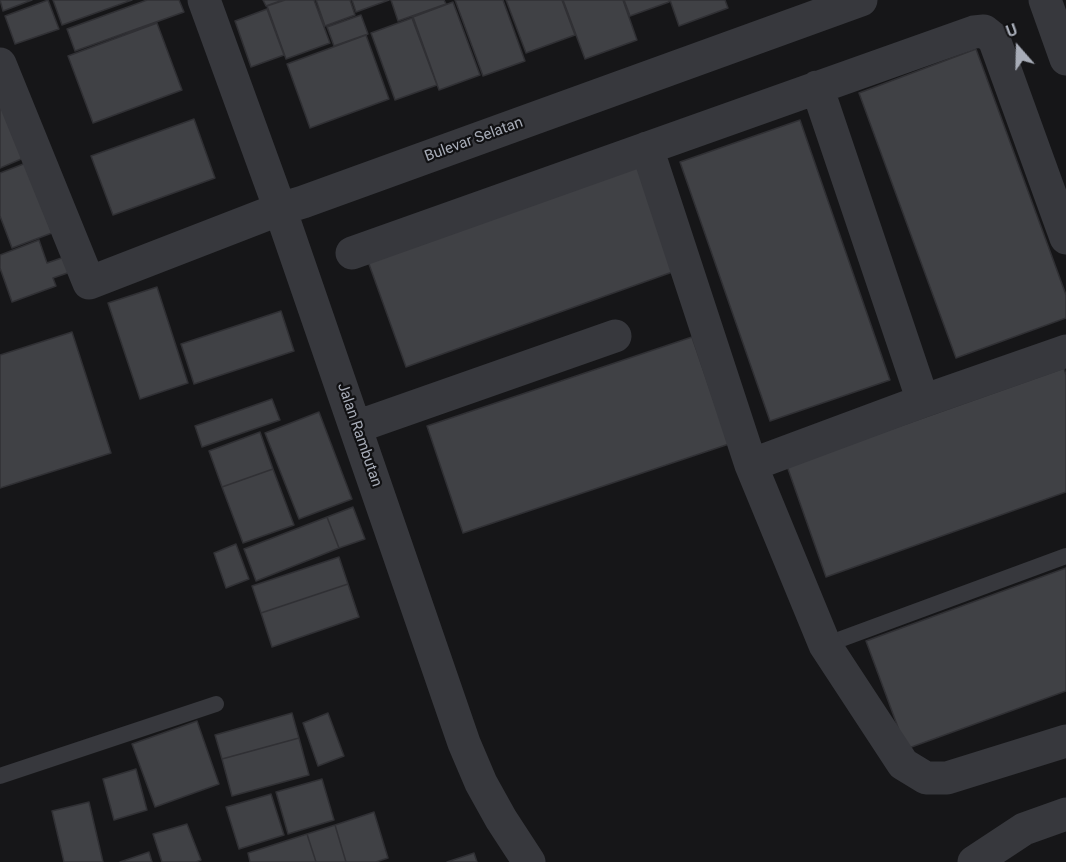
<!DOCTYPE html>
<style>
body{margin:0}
#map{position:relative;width:1066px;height:862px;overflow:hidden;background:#161618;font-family:Roboto,sans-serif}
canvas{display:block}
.north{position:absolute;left:988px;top:18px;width:60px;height:60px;-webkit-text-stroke:4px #111113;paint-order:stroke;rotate:340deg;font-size:16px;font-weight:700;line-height:24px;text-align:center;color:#a8adb8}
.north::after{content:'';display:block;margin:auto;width:21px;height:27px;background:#a8adb8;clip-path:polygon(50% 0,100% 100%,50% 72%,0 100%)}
</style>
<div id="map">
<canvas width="1066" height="862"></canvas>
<div class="north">U</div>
</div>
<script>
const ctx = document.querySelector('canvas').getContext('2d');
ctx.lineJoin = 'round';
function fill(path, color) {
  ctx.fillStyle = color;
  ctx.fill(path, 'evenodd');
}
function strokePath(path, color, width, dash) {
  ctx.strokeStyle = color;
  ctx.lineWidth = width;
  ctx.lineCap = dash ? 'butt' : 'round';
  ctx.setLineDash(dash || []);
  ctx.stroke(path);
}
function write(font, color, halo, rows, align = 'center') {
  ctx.font = font + ' Roboto,sans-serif';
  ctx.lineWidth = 4.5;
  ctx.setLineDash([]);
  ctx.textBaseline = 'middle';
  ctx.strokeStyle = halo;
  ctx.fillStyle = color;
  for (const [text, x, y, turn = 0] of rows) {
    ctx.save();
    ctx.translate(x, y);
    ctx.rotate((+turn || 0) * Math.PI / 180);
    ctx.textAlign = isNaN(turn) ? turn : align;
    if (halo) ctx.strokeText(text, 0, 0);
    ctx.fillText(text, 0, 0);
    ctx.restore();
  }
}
const building = new Path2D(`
 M 0,0 L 32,0 L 3,11 Z
 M 48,0 L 59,29 L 15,44 L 5,16 Z
 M 53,0 L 132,0 L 62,25 Z
 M 147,0 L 179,0 L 184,12 L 75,51 L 67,29 Z
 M 263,0 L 283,0 L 266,6 Z
 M 285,0 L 314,0 L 330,43 L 286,59 L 267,6 Z
 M 316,0 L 350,0 L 355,15 L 325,26 Z
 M 352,0 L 389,0 L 356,12 Z
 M 391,0 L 444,0 L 446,4 L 398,21 Z
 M 455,0 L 503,0 L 525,61 L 483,76 Z
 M 506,0 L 562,0 L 575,35 L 526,53 Z
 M 563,0 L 623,0 L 637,40 L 585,59 Z
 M 624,0 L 669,0 L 669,2 L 630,16 Z
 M 670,0 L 725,0 L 728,8 L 679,26 Z
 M 453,2 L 480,75 L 439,90 L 413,17 Z
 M 267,9 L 284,55 L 251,67 L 235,21 Z
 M 361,15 L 368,34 L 334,46 L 327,27 Z
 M 412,18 L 437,85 L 395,100 L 371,33 Z
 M 157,23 L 182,90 L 93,123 L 68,56 Z
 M 366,35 L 389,99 L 310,128 L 287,64 Z
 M 976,49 L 1066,295 L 1066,318 L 956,358 L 859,93 Z
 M 0,92 L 26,157 L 0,168 Z
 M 194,119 L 215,178 L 113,215 L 91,156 Z
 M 800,120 L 890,380 L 770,421 L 680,162 Z
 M 637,156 L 678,270 L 406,367 L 365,253 Z
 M 26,163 L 52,233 L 12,248 L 0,216 L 0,173 Z
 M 39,240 L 47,263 L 73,254 L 79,269 L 53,278 L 56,286 L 12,302 L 0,268 L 0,255 Z
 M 157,287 L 188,383 L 140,399 L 108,303 Z
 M 281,311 L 294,351 L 194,384 L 181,344 Z
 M 72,332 L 111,453 L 0,488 L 0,355 Z
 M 692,337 L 729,444 L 463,533 L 427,426 Z
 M 1064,368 L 1066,375 L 1066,492 L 826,577 L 787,466 Z
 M 272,399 L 280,420 L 202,447 L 195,426 Z
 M 319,412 L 352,499 L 299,519 L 265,433 Z
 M 260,432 L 273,469 L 222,487 L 209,451 Z
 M 273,469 L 294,525 L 243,543 L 222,487 Z
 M 353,507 L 365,539 L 339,548 L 327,517 Z
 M 327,517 L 339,548 L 256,581 L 244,549 Z
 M 236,544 L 249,579 L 226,588 L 214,553 Z
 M 339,557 L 348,584 L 261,613 L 252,586 Z
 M 1066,568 L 1066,691 L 906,749 L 866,641 Z
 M 348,584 L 359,617 L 272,647 L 261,613 Z
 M 292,713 L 299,738 L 222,759 L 215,735 Z
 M 328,713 L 344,756 L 318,766 L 303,723 Z
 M 197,721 L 219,784 L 155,807 L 132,744 Z
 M 299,738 L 309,775 L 232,796 L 222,759 Z
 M 136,769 L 147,810 L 114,820 L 103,779 Z
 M 322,779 L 334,820 L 288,834 L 276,792 Z
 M 271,794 L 284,835 L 239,849 L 226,807 Z
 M 89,802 L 103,862 L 64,862 L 52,811 Z
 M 374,812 L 388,858 L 376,862 L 346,862 L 335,825 Z
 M 187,824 L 201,860 L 196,862 L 162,862 L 153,834 Z
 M 335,825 L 346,862 L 316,862 L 307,834 Z
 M 307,834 L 316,862 L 250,862 L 248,853 Z
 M 149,852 L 152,862 L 120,862 Z
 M 474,853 L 477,862 L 447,862 Z`);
fill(building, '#404145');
strokePath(building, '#303034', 1.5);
strokePath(new Path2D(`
 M 825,645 L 1066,556
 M 0,776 L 216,704`), '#37383d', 16);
strokePath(new Path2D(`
 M 204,0 L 280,209 L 464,743 L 481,783 L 501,819 L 529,862
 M 1045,0 L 1066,59
 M 0,64 L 89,283 L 280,209 L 303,202 L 861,0
 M 817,87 L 923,401
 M 647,148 L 751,465 L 825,645 L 903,764 L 926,778 L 947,778 L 1066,741
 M 352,253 L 974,32 L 984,31 L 994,39 L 1066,238
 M 356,427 L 615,336
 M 751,465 L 923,401 L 1066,351
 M 974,862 L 1024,829 L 1066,814`), '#37383d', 33);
write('15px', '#a8adb8', '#111113', [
 ["Bulevar Selatan",474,140,-20],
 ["Jalan Rambutan",359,435,71]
]);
</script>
